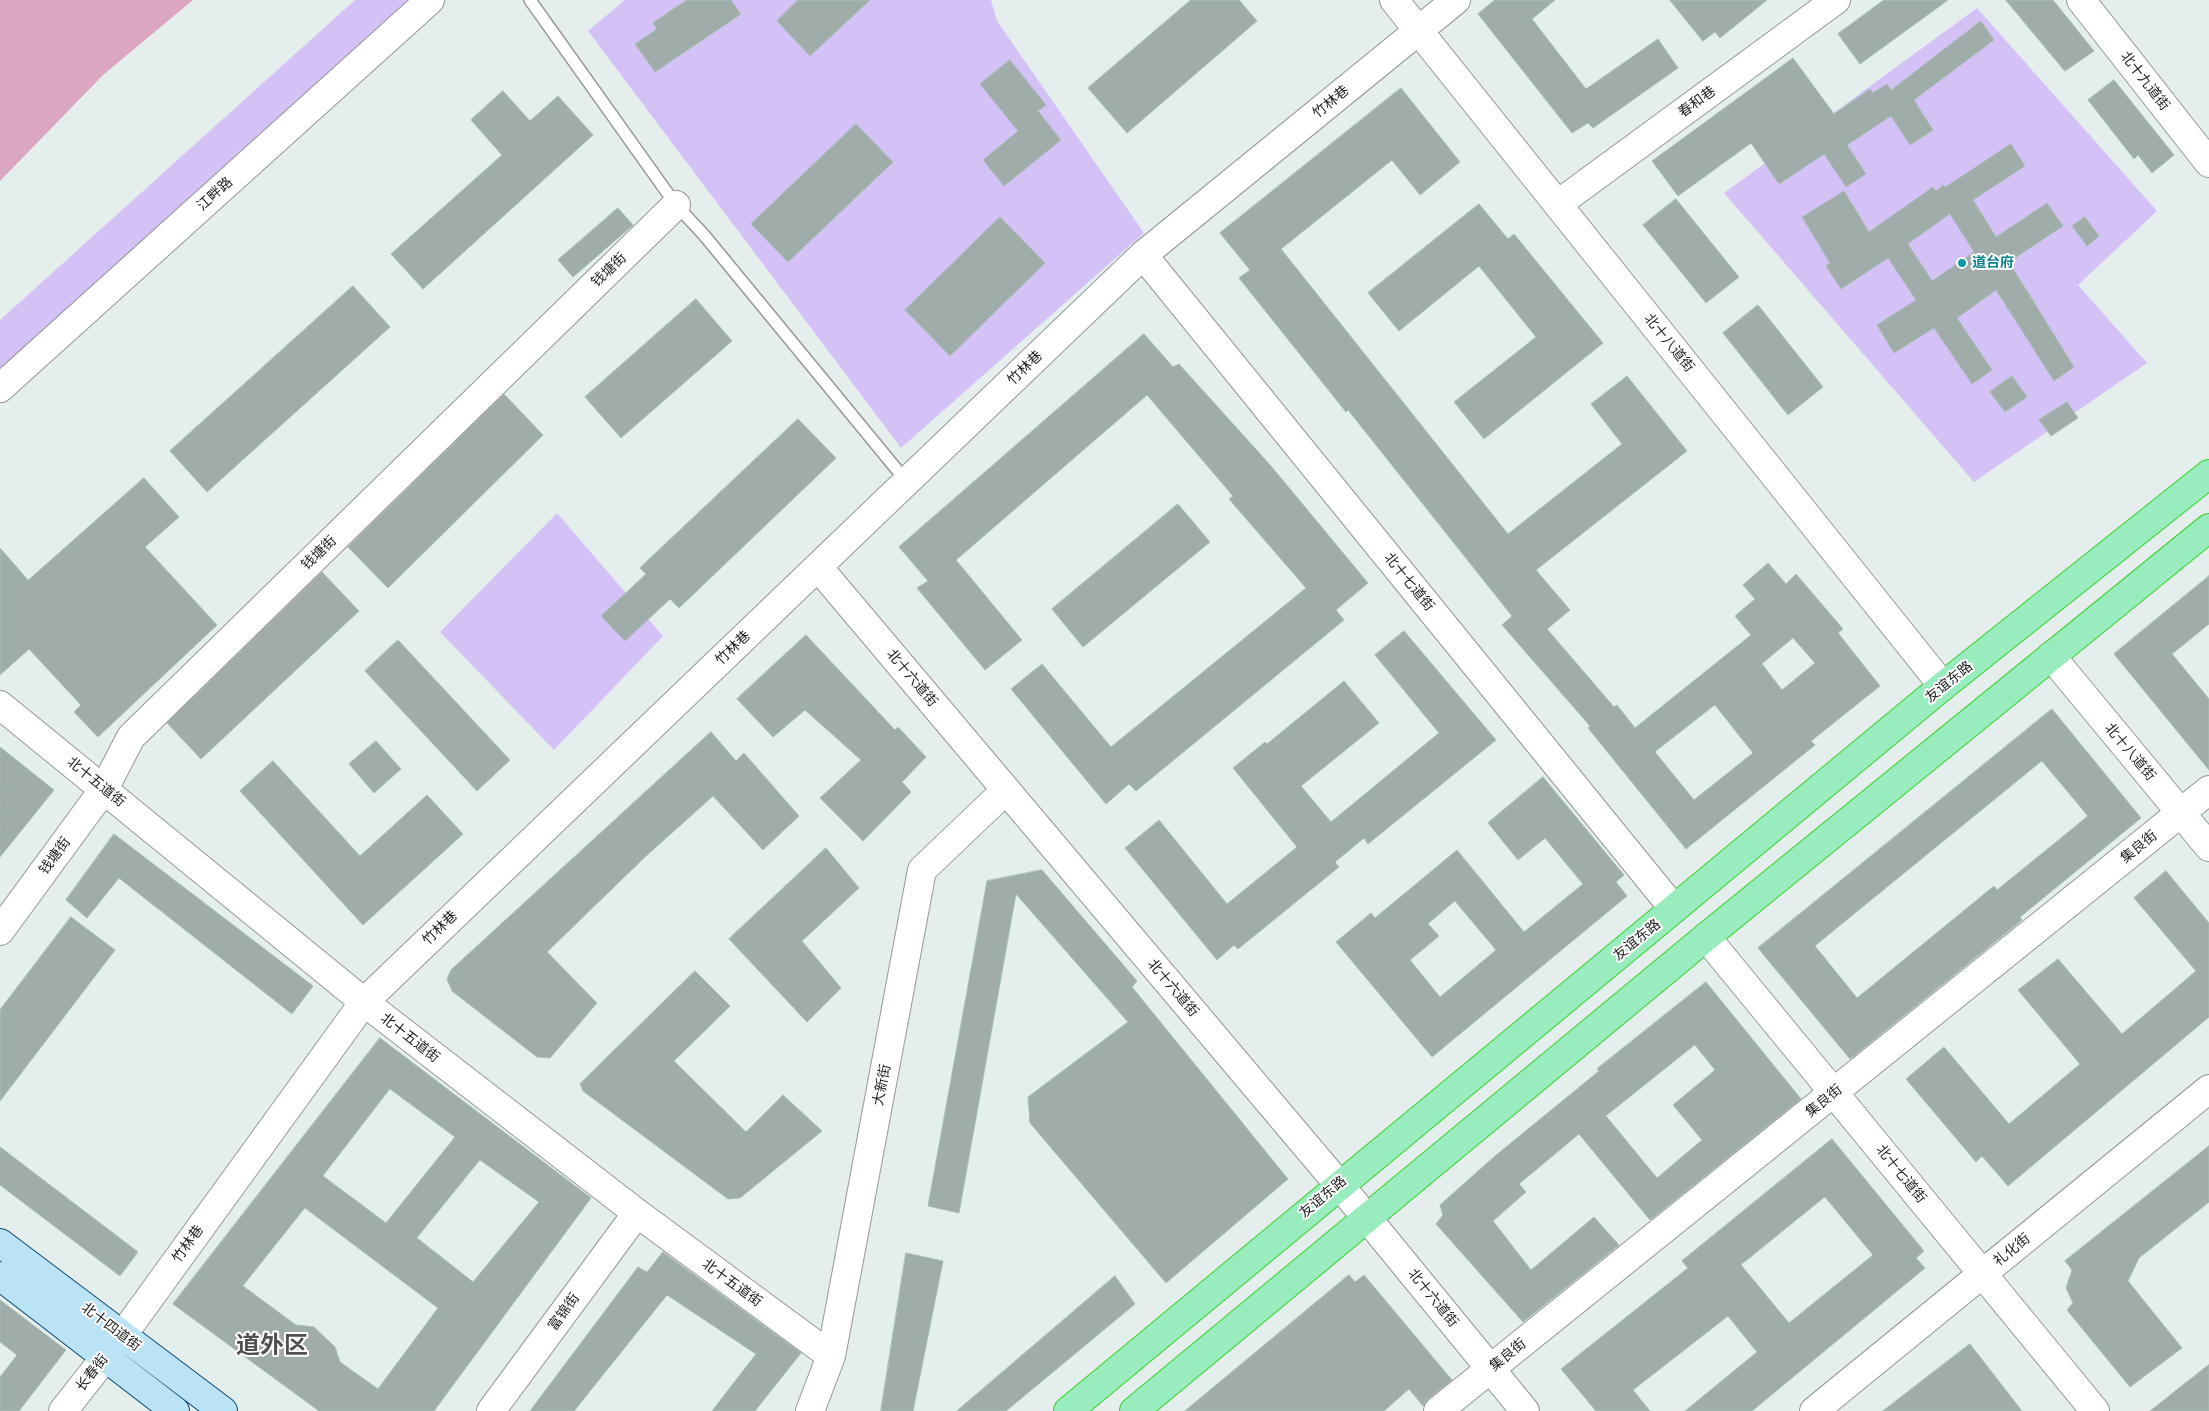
<!DOCTYPE html>
<meta charset="utf-8">
<style>
body{margin:0}
canvas{display:block;background:#e4eeed}
</style>
<canvas width="2209" height="1411"></canvas>
<script>
const ctx = document.querySelector('canvas').getContext('2d');
ctx.lineJoin = 'round';
function fill(path, color) {
  ctx.fillStyle = color;
  ctx.fill(path, 'evenodd');
}
function strokePath(path, color, width, dash) {
  ctx.strokeStyle = color;
  ctx.lineWidth = width;
  ctx.lineCap = dash ? 'butt' : 'round';
  ctx.setLineDash(dash || []);
  ctx.stroke(path);
}
function write(font, color, halo, rows, align = 'center') {
  ctx.font = font + ' Mulish,"Noto Sans SC",sans-serif';
  ctx.lineWidth = 4;
  ctx.setLineDash([]);
  ctx.textBaseline = 'middle';
  ctx.strokeStyle = halo;
  ctx.fillStyle = color;
  for (const [text, x, y, turn = 0] of rows) {
    ctx.save();
    ctx.translate(x, y);
    ctx.rotate((+turn || 0) * Math.PI / 180);
    ctx.textAlign = isNaN(turn) ? turn : align;
    if (halo) ctx.strokeText(text, 0, 0);
    ctx.fillText(text, 0, 0);
    ctx.restore();
  }
}
fill(new Path2D(`
 M 355,0 L 417,0 L 0,388 L 0,320 Z
 M 625,0 L 991,0 L 997,21 L 1144,233 L 901,448 L 588,31 Z
 M 1977,8 L 2157,211 L 2078,285 L 2147,363 L 1974,482 L 1724,193 Z
 M 557,513 L 663,636 L 554,750 L 440,632 Z`), '#d4c2f6');
fill(new Path2D(`
 M 0,0 L 193,0 L 103,75 L 0,181 Z`), '#daa6c1');
const building = new Path2D(`
 M 687,0 L 731,0 L 741,14 L 655,72 L 635,44 L 657,29 L 653,23 Z
 M 798,0 L 870,0 L 810,56 L 777,21 Z
 M 1191,0 L 1239,0 L 1257,21 L 1127,133 L 1088,88 Z
 M 1495,0 L 1555,0 L 1532,19 L 1586,89 L 1658,39 L 1678,68 L 1593,128 L 1588,123 L 1572,133 L 1478,14 Z
 M 1670,0 L 1767,0 L 1720,38 L 1715,32 L 1703,41 Z
 M 1884,0 L 1948,0 L 1860,64 L 1838,34 Z
 M 2006,0 L 2053,0 L 2094,51 L 2065,71 Z
 M 1981,21 L 1994,40 L 1914,100 L 1933,130 L 1910,145 L 1891,116 L 1847,145 L 1866,174 L 1846,187 L 1824,154 L 1779,184 L 1751,143 L 1678,196 L 1652,161 L 1793,58 L 1834,114 L 1870,89 L 1873,93 L 1887,84 L 1891,90 Z
 M 1010,60 L 1046,105 L 1038,111 L 1061,140 L 1004,186 L 983,160 L 1018,131 L 980,84 Z
 M 2114,80 L 2174,155 L 2152,173 L 2138,155 L 2134,159 L 2088,100 Z
 M 1401,88 L 1460,162 L 1420,195 L 1392,160 L 1281,249 L 1508,534 L 1622,444 L 1591,404 L 1627,376 L 1687,451 L 1536,570 L 1570,610 L 1547,629 L 1614,707 L 1617,705 L 1635,728 L 1751,635 L 1735,616 L 1755,599 L 1743,585 L 1768,563 L 1786,584 L 1796,574 L 1843,629 L 1838,633 L 1880,686 L 1811,741 L 1815,745 L 1686,849 L 1588,728 L 1590,726 L 1502,625 L 1512,616 L 1348,410 L 1346,412 L 1239,278 L 1250,270 L 1220,233 ZM 1793,638 L 1815,663 L 1782,690 L 1762,664 ZM 1715,705 L 1753,753 L 1694,800 L 1655,752 Z
 M 503,91 L 530,121 L 558,96 L 593,135 L 423,289 L 391,254 L 502,155 L 471,120 Z
 M 856,124 L 893,162 L 788,262 L 751,224 Z
 M 2011,144 L 2025,166 L 1973,200 L 1996,237 L 2047,203 L 2063,226 L 2009,262 L 2074,367 L 2054,381 L 1996,290 L 1957,318 L 1992,370 L 1972,384 L 1934,328 L 1894,353 L 1877,325 L 1916,300 L 1888,258 L 1841,289 L 1826,266 L 1830,263 L 1802,217 L 1844,191 L 1869,232 L 1933,187 L 1936,191 L 1943,185 L 1945,187 ZM 1950,214 L 1974,252 L 1932,281 L 1908,244 Z
 M 1676,199 L 1739,277 L 1706,303 L 1643,225 Z
 M 1479,204 L 1508,239 L 1514,234 L 1603,343 L 1484,439 L 1454,402 L 1536,337 L 1479,266 L 1399,331 L 1368,293 Z
 M 618,208 L 633,225 L 573,277 L 558,260 Z
 M 1000,217 L 1045,263 L 950,356 L 905,310 Z
 M 2085,217 L 2099,236 L 2087,246 L 2072,226 Z
 M 353,286 L 390,327 L 207,492 L 170,451 Z
 M 696,299 L 732,341 L 621,438 L 585,397 Z
 M 1758,305 L 1823,387 L 1788,415 L 1723,333 Z
 M 1144,334 L 1173,367 L 1179,364 L 1271,466 L 1368,583 L 1336,610 L 1344,620 L 1136,791 L 1129,784 L 1106,804 L 1011,689 L 1042,664 L 1111,747 L 1306,588 L 1229,499 L 1233,496 L 1147,395 L 956,560 L 1022,640 L 985,670 L 917,588 L 928,581 L 899,547 Z
 M 2012,376 L 2027,397 L 2005,412 L 1990,392 Z
 M 504,394 L 543,435 L 388,588 L 348,547 Z
 M 2067,402 L 2078,418 L 2051,436 L 2039,420 Z
 M 798,419 L 836,458 L 679,608 L 670,599 L 625,641 L 601,616 L 646,574 L 640,568 Z
 M 144,478 L 179,517 L 145,547 L 217,625 L 98,737 L 74,712 L 81,705 L 29,649 L 0,675 L 0,548 L 28,580 Z
 M 1178,504 L 1210,542 L 1083,647 L 1052,609 Z
 M 322,572 L 359,611 L 201,759 L 167,723 Z
 M 2209,576 L 2209,624 L 2172,654 L 2209,699 L 2209,770 L 2114,654 Z
 M 1404,631 L 1496,740 L 1368,844 L 1364,838 L 1335,862 L 1339,867 L 1238,949 L 1234,945 L 1217,960 L 1125,848 L 1159,820 L 1227,904 L 1297,847 L 1233,768 L 1265,742 L 1267,744 L 1344,681 L 1379,723 L 1301,786 L 1331,822 L 1439,733 L 1375,655 Z
 M 806,635 L 895,730 L 898,727 L 926,757 L 902,782 L 911,792 L 863,841 L 820,798 L 861,760 L 805,710 L 773,737 L 737,699 Z
 M 398,640 L 510,760 L 477,791 L 365,671 Z
 M 2052,709 L 2141,818 L 2020,917 L 2022,920 L 1850,1059 L 1758,948 ZM 2042,761 L 2088,816 L 1997,890 L 1994,886 L 1857,998 L 1815,946 Z
 M 711,732 L 736,761 L 744,753 L 799,816 L 763,850 L 713,796 L 645,857 L 547,952 L 597,1003 L 550,1058 L 537,1057 L 452,991 L 447,979 L 451,970 Z
 M 376,741 L 401,769 L 374,793 L 349,764 Z
 M 0,747 L 54,790 L 0,857 Z
 M 273,761 L 360,856 L 427,795 L 463,834 L 363,925 L 240,791 Z
 M 1543,777 L 1624,875 L 1616,882 L 1627,896 L 1432,1057 L 1336,942 L 1371,913 L 1375,918 L 1457,850 L 1524,932 L 1583,884 L 1545,838 L 1518,860 L 1488,823 ZM 1455,901 L 1496,950 L 1440,997 L 1410,960 L 1439,936 L 1428,924 Z
 M 114,834 L 313,986 L 292,1014 L 119,878 L 87,918 L 66,900 Z
 M 826,848 L 859,888 L 802,941 L 841,988 L 807,1022 L 729,939 Z
 M 1042,870 L 1137,981 L 1132,987 L 1288,1179 L 1166,1283 L 1030,1123 L 1028,1097 L 1128,1022 L 1016,894 L 959,1213 L 928,1206 L 987,881 Z
 M 2166,871 L 2209,923 L 2209,1017 L 2008,1186 L 1982,1156 L 1976,1162 L 1906,1079 L 1944,1047 L 2009,1124 L 2080,1064 L 2018,990 L 2058,959 L 2122,1034 L 2196,971 L 2134,898 Z
 M 71,917 L 115,950 L 0,1101 L 0,1010 Z
 M 695,971 L 730,1006 L 674,1061 L 746,1132 L 783,1095 L 822,1131 L 740,1198 L 728,1199 L 583,1091 L 580,1084 Z
 M 1706,982 L 1801,1099 L 1650,1220 L 1579,1134 L 1519,1184 L 1526,1192 L 1493,1221 L 1531,1270 L 1594,1217 L 1619,1245 L 1523,1322 L 1436,1224 L 1443,1215 L 1440,1205 L 1495,1156 L 1599,1071 L 1597,1069 ZM 1695,1045 L 1715,1070 L 1673,1105 L 1702,1140 L 1657,1178 L 1606,1116 Z
 M 380,1038 L 591,1198 L 434,1411 L 319,1411 L 173,1304 ZM 390,1089 L 455,1137 L 386,1223 L 323,1176 ZM 480,1160 L 539,1202 L 473,1282 L 417,1238 ZM 305,1208 L 438,1308 L 378,1389 L 340,1362 L 335,1347 L 314,1327 L 296,1325 L 243,1286 Z
 M 1832,1139 L 1924,1251 L 1916,1258 L 1925,1268 L 1752,1411 L 1685,1411 L 1757,1352 L 1728,1316 L 1633,1390 L 1650,1411 L 1596,1411 L 1561,1369 L 1688,1268 L 1682,1261 ZM 1825,1197 L 1873,1255 L 1789,1323 L 1741,1265 Z
 M 2209,1146 L 2209,1202 L 2139,1258 L 2128,1281 L 2182,1348 L 2130,1387 L 2067,1310 L 2073,1303 L 2066,1288 L 2072,1270 L 2065,1261 Z
 M 0,1147 L 138,1252 L 120,1276 L 0,1185 Z
 M 663,1252 L 801,1353 L 755,1411 L 712,1411 L 756,1354 L 667,1295 L 574,1411 L 530,1411 L 638,1267 L 647,1272 Z
 M 906,1253 L 943,1261 L 913,1411 L 881,1411 Z
 M 1349,1275 L 1355,1282 L 1364,1275 L 1452,1380 L 1428,1399 L 1423,1406 L 1409,1389 L 1384,1411 L 1185,1411 Z
 M 1115,1276 L 1135,1304 L 1006,1411 L 957,1411 Z
 M 0,1300 L 66,1350 L 19,1411 L 0,1411 L 0,1377 L 17,1355 L 0,1342 Z
 M 1970,1344 L 2022,1411 L 1883,1411 Z
 M 2209,1365 L 2209,1411 L 2150,1411 L 2207,1366 Z`);
fill(building, '#a0aca9');
strokePath(building, '#a7bfb8', 1);
const service = new Path2D(`
 M 530,0 L 676,205 L 704,235 L 907,482`);
const tertiary = new Path2D(`
 M 1394,0 L 1943,686
 M 2081,0 L 2209,163
 M 1558,204 L 1836,0
 M 1143,255 L 1674,909
 M 0,388 L 430,0
 M 818,567 L 1367,1218 L 1525,1411
 M 2051,656 L 2209,847
 M 0,705 L 364,1002 L 637,1213 L 831,1356
 M 0,931 L 104,789 L 131,737 L 676,205
 M 1706,937 L 2095,1411
 M 63,1411 L 122,1336 L 364,1002 L 1143,255 L 1456,0
 M 491,1411 L 637,1213
 M 810,1411 L 831,1356 L 922,870 L 1006,790
 M 1438,1411 L 2209,790
 M 1814,1411 L 2209,1089`);
const secondary = new Path2D(`
 M 0,1243 L 223,1411
 M 0,1276 L 175,1411`);
const trunk = new Path2D(`
 M 1068,1411 L 1943,686 L 2209,474
 M 1134,1411 L 1706,937 L 2209,528`);
strokePath(service, '#979797', 14);
strokePath(tertiary, '#979797', 30);
strokePath(secondary, '#0a4a6f', 30);
strokePath(trunk, '#3ad02d', 30);
strokePath(service, '#fff', 11);
strokePath(tertiary, '#fff', 28);
strokePath(secondary, '#bae3f6', 28);
strokePath(trunk, '#98ecbe', 28);
for (const [x, y, r, color] of [
 [1962,263,5,"#0f9aa8"]
]) {
  const dot = new Path2D();
  dot.arc(x, y, r, 0, 2 * Math.PI);
  ctx.fillStyle = color;
  ctx.fill(dot);
  strokePath(dot, '#fff', 2);
}
write('14px', '#1d1d1d', '#fff', [
 ["北十九道街",2145,81,52],
 ["竹林巷",1331,102,-39],
 ["春和巷",1697,102,-36],
 ["江畔路",215,194,-42],
 ["钱塘街",609,270,-44],
 ["北十八道街",1669,343,51],
 ["竹林巷",1025,368,-44],
 ["钱塘街",319,553,-44],
 ["北十七道街",1409,582,51],
 ["竹林巷",733,648,-44],
 ["北十六道街",912,678,50],
 ["友谊东路",1949,682,-39],
 ["北十八道街",2130,752,50],
 ["北十五道街",96,782,39],
 ["集良街",2139,847,-39],
 ["钱塘街",55,856,-54],
 ["竹林巷",440,928,-44],
 ["友谊东路",1637,940,-39],
 ["北十六道街",1173,988,50],
 ["北十五道街",410,1038,38],
 ["大新街",882,1085,-79],
 ["集良街",1824,1101,-39],
 ["北十七道街",1901,1174,51],
 ["友谊东路",1323,1197,-40],
 ["竹林巷",188,1244,-54],
 ["礼化街",2012,1250,-39],
 ["北十五道街",732,1283,36],
 ["北十六道街",1433,1298,51],
 ["富锦街",564,1312,-54],
 ["北十四道街",111,1327,37],
 ["集良街",1508,1355,-39],
 ["长春街",92,1373,-52]
]);
write('bold 14px', '#0d838f', '#fff', [
 ["道台府",1972,263]
], 'left');
write('bold 24px', '#505050', '#fff', [
 ["道外区",272,1346]
]);
</script>
